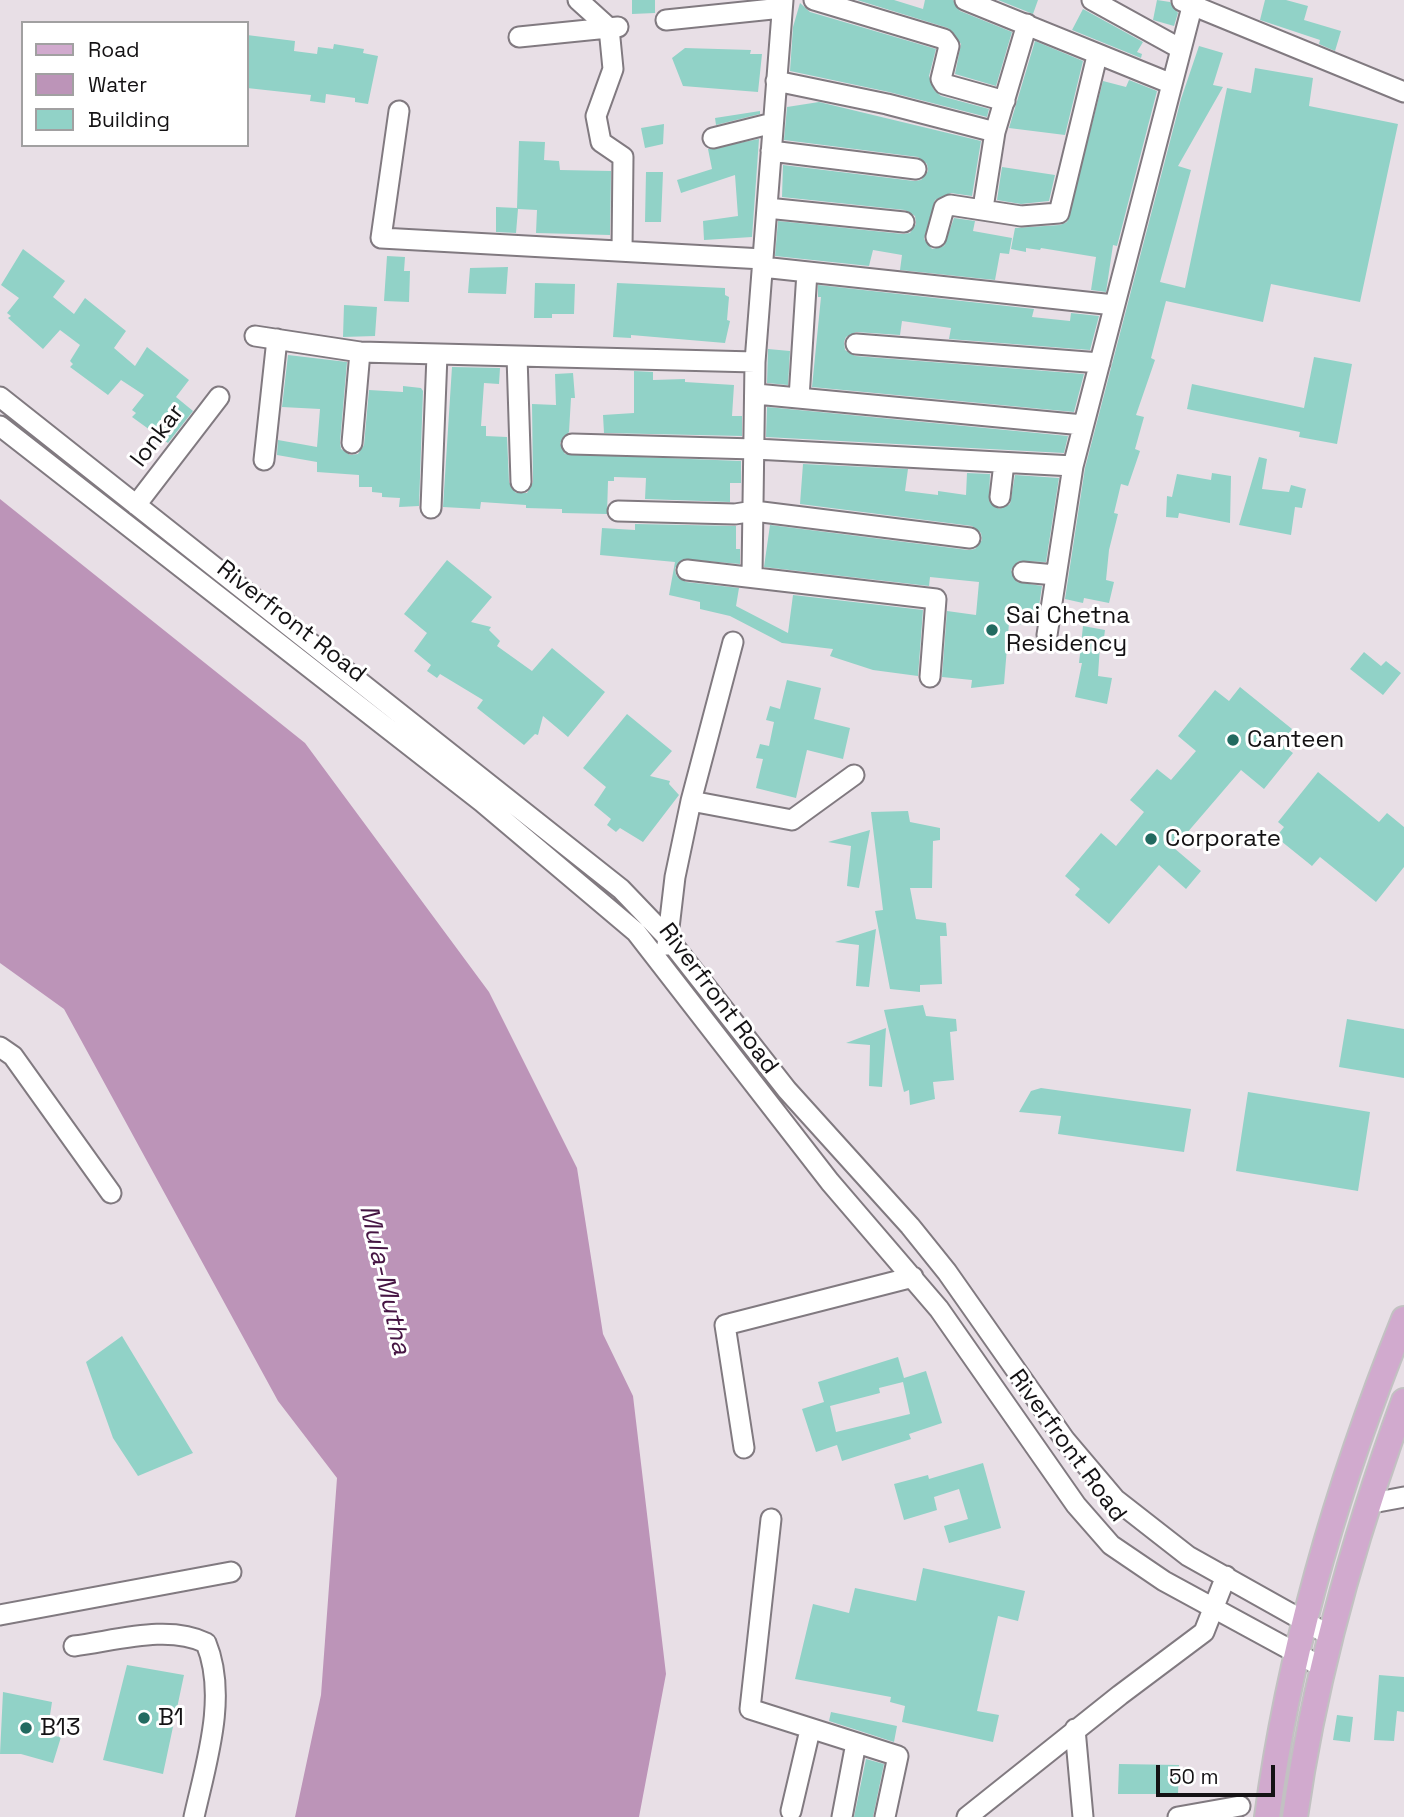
<!DOCTYPE html>
<style>
body{margin:0}
#map{position:relative;width:1404px;height:1817px;overflow:hidden;background:#e8dfe6;font-family:"Space Grotesk",sans-serif}
canvas{display:block}
.legend{position:absolute;left:21px;top:21px;width:228px;height:126px;box-sizing:border-box;background:#fff;border:2px solid #a1a0a1;margin:0;padding:9px 12px;list-style:none;font-size:21px;color:#141214}
.legend li{display:flex;align-items:center;gap:14px;height:35px}
.legend b{width:35px;border:2px solid #a1a0a1}
.scale{position:absolute;left:1156px;top:1765px;width:119px;height:32px;box-sizing:border-box;border:4px solid #141214;border-top:0;padding-left:9px;font-size:21px;line-height:24px;white-space:nowrap;color:#141214;-webkit-text-stroke:5px #fff;paint-order:stroke}
</style>
<div id="map">
<canvas width="1404" height="1817"></canvas>
<ul class="legend">
<li><b style="height:9px;background:#d1aace"></b>Road</li>
<li><b style="height:19px;background:#bc94b8"></b>Water</li>
<li><b style="height:19px;background:#91d2c7"></b>Building</li>
</ul>
<div class="scale">50 m</div>
</div>
<script>
const ctx = document.querySelector('canvas').getContext('2d');
ctx.lineJoin = 'round';
function fill(path, color) {
  ctx.fillStyle = color;
  ctx.fill(path, 'evenodd');
}
function strokePath(path, color, width, dash) {
  ctx.strokeStyle = color;
  ctx.lineWidth = width;
  ctx.lineCap = dash ? 'butt' : 'round';
  ctx.setLineDash(dash || []);
  ctx.stroke(path);
}
function write(font, color, halo, rows, align = 'center') {
  ctx.font = font + ' "Space Grotesk",sans-serif';
  ctx.lineWidth = 6;
  ctx.setLineDash([]);
  ctx.textBaseline = 'middle';
  ctx.strokeStyle = halo;
  ctx.fillStyle = color;
  for (const [text, x, y, turn = 0] of rows) {
    ctx.save();
    ctx.translate(x, y);
    ctx.rotate((+turn || 0) * Math.PI / 180);
    ctx.textAlign = isNaN(turn) ? turn : align;
    if (halo) ctx.strokeText(text, 0, 0);
    ctx.fillText(text, 0, 0);
    ctx.restore();
  }
}
fill(new Path2D(`
 M 0,499 L 305,743 L 489,992 L 577,1168 L 603,1334 L 633,1396 L 666,1674 L 639,1817 L 295,1817 L 321,1695 L 337,1478 L 278,1401 L 64,1009 L 0,963 Z`), '#bc94b8');
fill(new Path2D(`
 M 632,0 L 655,0 L 655,13 L 632,14 Z
 M 857,0 L 894,0 L 923,9 L 925,0 L 953,0 L 960,11 L 1012,32 L 996,86 L 955,74 L 961,44 L 948,28 Z
 M 998,0 L 1038,0 L 1033,14 Z
 M 1157,0 L 1170,2 L 1178,13 L 1174,26 L 1153,20 Z
 M 1265,0 L 1286,0 L 1308,6 L 1304,20 L 1341,31 L 1335,51 L 1319,44 L 1320,40 L 1260,20 Z
 M 800,3 L 810,12 L 936,49 L 929,76 L 934,90 L 941,96 L 989,109 L 987,117 L 889,92 L 790,71 L 793,27 Z
 M 1083,9 L 1143,42 L 1137,52 L 1142,54 L 1141,58 L 1072,30 Z
 M 247,35 L 295,41 L 294,51 L 317,54 L 318,47 L 333,49 L 334,44 L 364,49 L 363,53 L 378,56 L 368,104 L 355,102 L 355,98 L 326,94 L 325,103 L 310,101 L 311,95 L 247,88 Z
 M 1035,41 L 1083,61 L 1065,135 L 1009,128 Z
 M 1199,46 L 1223,53 L 1213,85 L 1223,87 L 1178,166 L 1191,170 L 1160,282 L 1185,288 L 1227,88 L 1251,93 L 1255,68 L 1313,78 L 1309,106 L 1398,124 L 1360,302 L 1271,284 L 1263,322 L 1166,301 L 1151,358 L 1155,360 L 1136,415 L 1144,417 L 1135,449 L 1140,451 L 1128,486 L 1121,484 L 1114,513 L 1118,514 L 1109,550 L 1106,580 L 1114,582 L 1109,603 L 1084,598 L 1083,603 L 1065,599 L 1085,468 L 1181,99 Z
 M 685,48 L 751,50 L 750,54 L 762,54 L 758,92 L 683,86 L 672,58 Z
 M 1129,80 L 1157,91 L 1117,246 L 1113,245 L 1106,292 L 1091,290 L 1096,257 L 1041,248 L 1040,250 L 1026,248 L 1026,252 L 1011,249 L 1015,228 L 1060,225 L 1067,222 L 1103,81 L 1126,87 Z
 M 819,102 L 981,141 L 972,196 L 951,193 L 935,200 L 924,239 L 932,249 L 944,246 L 954,218 L 975,221 L 973,231 L 1012,238 L 1009,254 L 1000,253 L 995,280 L 900,270 L 902,255 L 873,250 L 869,266 L 775,256 L 778,221 L 903,234 L 910,233 L 916,224 L 915,216 L 905,210 L 782,197 L 783,165 L 914,181 L 921,180 L 928,171 L 927,164 L 918,157 L 784,140 L 787,107 Z
 M 760,111 L 760,114 L 716,125 L 715,118 Z
 M 664,124 L 663,144 L 645,148 L 641,128 Z
 M 759,139 L 752,237 L 704,240 L 703,221 L 738,216 L 735,175 L 681,193 L 677,180 L 712,169 L 708,149 Z
 M 519,141 L 545,142 L 544,160 L 559,161 L 560,170 L 611,171 L 610,235 L 536,233 L 537,210 L 518,209 L 516,233 L 496,232 L 496,207 L 517,208 Z
 M 1002,167 L 1055,175 L 1049,201 L 1021,204 L 997,200 Z
 M 646,172 L 663,172 L 661,222 L 645,222 Z
 M 23,249 L 65,281 L 53,297 L 74,314 L 85,298 L 126,331 L 114,348 L 135,366 L 147,347 L 189,380 L 176,397 L 193,411 L 168,443 L 132,417 L 136,413 L 132,410 L 144,395 L 121,380 L 108,395 L 70,367 L 73,364 L 70,361 L 80,345 L 60,330 L 43,349 L 8,318 L 11,316 L 7,313 L 19,298 L 1,285 Z
 M 387,256 L 405,257 L 404,271 L 410,271 L 409,302 L 384,301 Z
 M 508,267 L 506,294 L 468,293 L 470,268 Z
 M 535,283 L 575,284 L 574,314 L 552,314 L 552,318 L 534,318 Z
 M 617,283 L 725,288 L 725,295 L 729,297 L 727,320 L 730,321 L 725,343 L 631,335 L 631,338 L 613,337 Z
 M 818,285 L 1034,309 L 1032,317 L 1070,321 L 1071,313 L 1099,316 L 1090,350 L 949,339 L 951,328 L 902,321 L 900,335 L 856,332 L 846,337 L 844,342 L 845,350 L 855,356 L 1084,374 L 1074,412 L 812,387 L 821,297 L 818,297 Z
 M 344,305 L 377,307 L 375,336 L 343,337 Z
 M 768,349 L 790,351 L 788,385 L 767,383 Z
 M 288,355 L 347,362 L 340,442 L 341,449 L 350,455 L 358,454 L 364,445 L 369,390 L 403,392 L 403,386 L 421,388 L 423,391 L 419,506 L 399,507 L 400,498 L 382,497 L 382,493 L 372,492 L 372,487 L 359,487 L 359,475 L 317,472 L 317,462 L 277,455 L 278,440 L 317,447 L 320,409 L 282,407 Z
 M 1314,357 L 1352,364 L 1337,444 L 1299,437 L 1300,432 L 1187,409 L 1192,384 L 1304,408 Z
 M 452,367 L 500,368 L 499,384 L 484,383 L 481,426 L 486,426 L 486,436 L 507,437 L 509,482 L 516,493 L 527,493 L 533,482 L 532,404 L 556,405 L 555,374 L 573,373 L 575,398 L 571,398 L 569,432 L 560,443 L 565,454 L 741,461 L 741,483 L 730,483 L 730,502 L 645,499 L 646,478 L 614,477 L 614,481 L 608,481 L 607,514 L 562,513 L 562,509 L 526,508 L 526,505 L 481,502 L 480,509 L 443,507 Z
 M 634,371 L 653,372 L 653,380 L 685,379 L 685,382 L 734,385 L 732,416 L 742,416 L 742,436 L 604,433 L 603,415 L 634,413 Z
 M 767,407 L 1068,436 L 1064,453 L 766,437 Z
 M 1259,457 L 1267,459 L 1262,489 L 1289,492 L 1291,485 L 1306,489 L 1302,508 L 1295,507 L 1291,535 L 1239,525 Z
 M 803,464 L 908,469 L 905,491 L 938,495 L 938,491 L 966,495 L 967,473 L 990,474 L 989,501 L 999,509 L 1010,504 L 1015,475 L 1059,478 L 1046,562 L 1019,561 L 1011,570 L 1017,582 L 1042,586 L 1036,626 L 1009,623 L 1004,684 L 971,688 L 972,680 L 942,677 L 947,611 L 976,615 L 979,582 L 930,577 L 929,586 L 764,567 L 770,525 L 968,550 L 975,549 L 982,540 L 981,533 L 972,526 L 800,504 Z
 M 1212,473 L 1231,476 L 1230,523 L 1179,513 L 1178,518 L 1166,517 L 1167,496 L 1172,497 L 1177,474 L 1211,480 Z
 M 635,524 L 736,526 L 736,549 L 740,549 L 740,564 L 683,559 L 675,568 L 676,575 L 686,582 L 739,588 L 736,606 L 788,633 L 793,595 L 923,610 L 918,676 L 873,670 L 830,656 L 833,649 L 782,643 L 730,616 L 700,609 L 700,602 L 669,595 L 675,562 L 600,555 L 602,528 L 635,530 Z
 M 447,560 L 492,597 L 471,622 L 491,627 L 489,630 L 500,641 L 497,646 L 532,671 L 552,648 L 605,692 L 568,737 L 543,716 L 538,735 L 535,734 L 524,745 L 477,708 L 483,700 L 440,674 L 437,678 L 427,671 L 431,665 L 414,651 L 427,633 L 404,614 Z
 M 1083,626 L 1105,630 L 1103,645 L 1100,645 L 1098,676 L 1112,678 L 1107,704 L 1075,697 L 1082,663 L 1079,663 Z
 M 1364,652 L 1381,666 L 1386,661 L 1401,673 L 1383,695 L 1350,669 Z
 M 787,680 L 821,688 L 814,719 L 850,728 L 843,759 L 807,750 L 796,798 L 756,788 L 763,759 L 756,758 L 760,744 L 769,746 L 774,722 L 766,720 L 770,706 L 780,709 Z
 M 1240,687 L 1292,729 L 1281,744 L 1293,753 L 1264,789 L 1241,770 L 1174,848 L 1201,871 L 1186,889 L 1159,865 L 1109,924 L 1075,895 L 1080,889 L 1065,876 L 1101,833 L 1116,846 L 1144,812 L 1130,800 L 1157,769 L 1171,780 L 1196,751 L 1178,736 L 1215,690 L 1229,701 Z
 M 627,714 L 672,751 L 650,776 L 670,781 L 669,784 L 679,795 L 643,842 L 620,828 L 616,832 L 607,825 L 611,819 L 594,805 L 606,787 L 583,768 Z
 M 1318,772 L 1379,822 L 1387,813 L 1404,827 L 1404,867 L 1376,902 L 1320,857 L 1312,866 L 1276,837 L 1284,827 L 1278,822 Z
 M 908,811 L 910,822 L 940,828 L 940,840 L 933,841 L 932,888 L 910,888 L 916,919 L 946,923 L 947,936 L 940,936 L 942,984 L 920,985 L 920,992 L 890,989 L 875,911 L 883,910 L 871,812 Z
 M 870,830 L 859,888 L 847,886 L 851,846 L 828,842 Z
 M 876,929 L 869,987 L 856,986 L 859,945 L 835,942 Z
 M 923,1005 L 926,1016 L 956,1019 L 957,1031 L 950,1032 L 954,1080 L 933,1082 L 935,1099 L 910,1105 L 909,1090 L 904,1092 L 884,1010 Z
 M 1347,1019 L 1404,1029 L 1404,1078 L 1339,1067 Z
 M 886,1028 L 882,1087 L 869,1086 L 870,1045 L 846,1043 Z
 M 1041,1088 L 1191,1109 L 1184,1152 L 1058,1134 L 1061,1116 L 1019,1112 L 1031,1091 Z
 M 1248,1092 L 1370,1112 L 1358,1191 L 1236,1171 Z
 M 122,1336 L 193,1453 L 138,1476 L 113,1438 L 86,1362 Z
 M 898,1357 L 904,1378 L 926,1371 L 942,1423 L 909,1434 L 911,1439 L 842,1461 L 837,1445 L 816,1452 L 802,1409 L 824,1402 L 818,1382 ZM 903,1382 L 910,1414 L 836,1432 L 830,1406 L 880,1393 L 879,1388 Z
 M 983,1463 L 1001,1528 L 949,1543 L 944,1526 L 968,1519 L 959,1489 L 934,1497 L 937,1510 L 904,1520 L 894,1484 L 928,1475 L 929,1479 Z
 M 923,1568 L 1025,1591 L 1018,1621 L 998,1616 L 977,1711 L 999,1715 L 993,1742 L 902,1722 L 905,1706 L 890,1702 L 891,1697 L 795,1679 L 813,1604 L 849,1613 L 855,1588 L 916,1601 Z
 M 127,1665 L 184,1675 L 163,1774 L 103,1760 Z
 M 1379,1675 L 1404,1677 L 1404,1712 L 1397,1711 L 1394,1741 L 1374,1740 Z
 M 3,1692 L 52,1702 L 47,1735 L 61,1737 L 53,1763 L 21,1754 L 0,1754 Z
 M 831,1712 L 897,1726 L 894,1742 L 829,1721 Z
 M 1337,1715 L 1353,1717 L 1350,1742 L 1333,1740 Z
 M 866,1759 L 884,1764 L 873,1817 L 854,1817 Z
 M 1119,1764 L 1179,1765 L 1178,1794 L 1118,1794 Z`), '#91d2c7');
const minor = new Path2D(`
 M 578,0 L 609,28 L 613,69 L 596,116 L 601,142 L 623,157 L 622,251
 M 814,0 L 944,39 L 949,46 L 941,79 L 944,84 L 1005,101
 M 965,0 L 1172,84
 M 1092,0 L 1181,49
 M 1182,1 L 1404,92
 M 666,20 L 782,8
 M 519,37 L 618,27
 M 776,81 L 887,104 L 995,132
 M 399,111 L 381,238 L 763,259
 M 713,138 L 773,123
 M 771,151 L 916,169
 M 767,208 L 904,222
 M 983,208 L 995,132 L 1027,24
 M 936,237 L 944,208 L 950,205 L 1021,216 L 1059,213 L 1097,56
 M 762,267 L 1114,305
 M 255,336 L 360,352 L 755,362
 M 856,344 L 1100,363
 M 517,356 L 521,482
 M 756,394 L 1083,425
 M 0,397 L 621,889 L 667,937 L 787,1090 L 910,1226 L 947,1272 L 1065,1440 L 1115,1499 L 1188,1556 L 1329,1635
 M 799,398 L 807,272
 M 0,426 L 482,802 L 636,932 L 830,1182 L 939,1309 L 1076,1505 L 1111,1545 L 1164,1581 L 1322,1667
 M 352,443 L 360,352
 M 572,444 L 755,449 L 1073,466
 M 264,460 L 277,339
 M 1000,497 L 1004,463
 M 136,505 L 219,397
 M 431,508 L 437,355
 M 618,511 L 735,514 L 754,511 L 970,538
 M 687,570 L 936,599 L 930,677
 M 1023,572 L 1055,575
 M 752,575 L 755,362 L 783,0
 M 1047,635 L 1073,466 L 1192,7
 M 691,801 L 792,820 L 854,775
 M 667,945 L 675,877 L 691,801 L 733,642
 M 0,1047 L 13,1056 L 111,1193
 M 744,1448 L 725,1325 L 913,1277
 M 1367,1504 L 1404,1497
 M 771,1519 L 750,1709 L 898,1756 L 885,1817
 M 0,1615 L 231,1572
 M 74,1646 C 115,1641 168,1624 206,1643 C 228,1696 206,1763 194,1817
 M 1075,1729 L 1083,1817
 M 791,1811 L 810,1730
 M 842,1817 L 856,1743
 M 967,1817 L 1120,1695 L 1204,1632 L 1226,1576
 M 1178,1817 L 1240,1806`);
const major = new Path2D(`
 M 1267,1817 C 1290,1645 1339,1480 1404,1319
 M 1295,1817 C 1315,1673 1354,1537 1404,1401`);
strokePath(minor, '#817a80', 23);
strokePath(major, '#c2c1c2', 28);
strokePath(minor, '#fff', 19);
strokePath(major, '#d1aace', 24);
for (const [x, y, r, color] of [
 [992,630,7,"#226a60"],
 [1233,740,7,"#226a60"],
 [1151,839,7,"#226a60"],
 [144,1718,7,"#226a60"],
 [26,1728,7,"#226a60"]
]) {
  const dot = new Path2D();
  dot.arc(x, y, r, 0, 2 * Math.PI);
  ctx.fillStyle = color;
  ctx.fill(dot);
  strokePath(dot, '#fff', 2.5);
}
write('24px', '#141214', '#fff', [
 ["lonkar",158,436,-53],
 ["Riverfront Road",291,622,38],
 ["Riverfront Road",718,999,53],
 ["Riverfront Road",1067,1446,54]
]);
write('24px', '#141214', '#fff', [
 ["Sai Chetna",1006,616],
 ["Residency",1006,644],
 ["Canteen",1247,740],
 ["Corporate",1165,839],
 ["B1",158,1718],
 ["B13",40,1728]
], 'left');
write('italic 26px', '#451442', '#fff', [
 ["Mula-Mutha",384,1280,77]
]);
</script>
